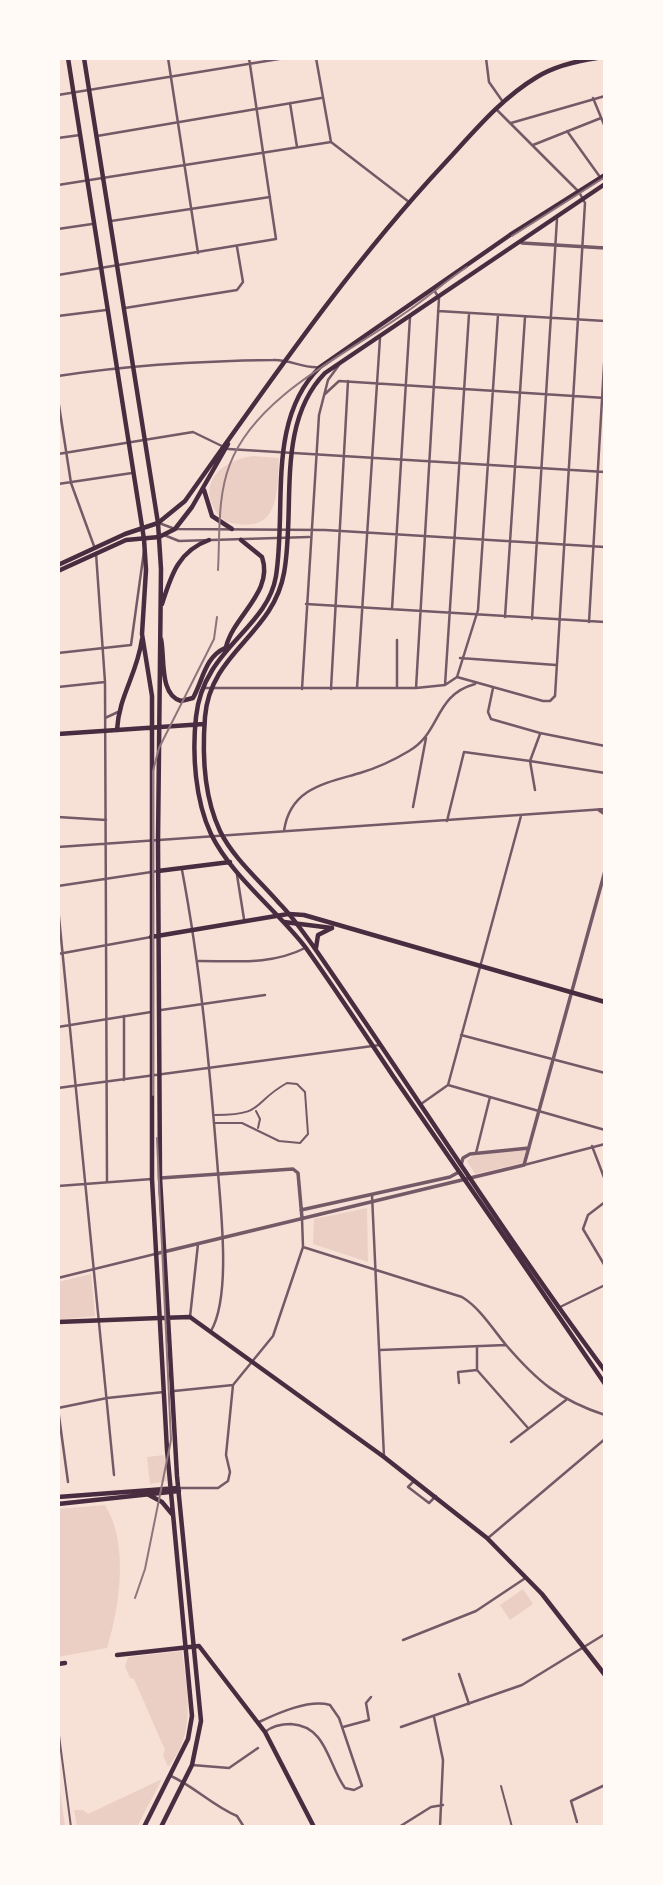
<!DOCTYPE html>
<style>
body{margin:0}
#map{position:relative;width:663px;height:1885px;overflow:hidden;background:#f7e1d7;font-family:Jost,sans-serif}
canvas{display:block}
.frame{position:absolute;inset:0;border:60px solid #fffaf5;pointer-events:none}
</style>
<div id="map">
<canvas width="663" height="1885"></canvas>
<div class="frame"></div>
</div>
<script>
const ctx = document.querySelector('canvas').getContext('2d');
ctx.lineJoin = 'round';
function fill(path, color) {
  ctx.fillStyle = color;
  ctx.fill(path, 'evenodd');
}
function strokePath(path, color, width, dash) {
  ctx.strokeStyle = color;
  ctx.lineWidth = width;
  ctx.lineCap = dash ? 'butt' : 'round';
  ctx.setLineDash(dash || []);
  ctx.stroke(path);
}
fill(new Path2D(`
 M 253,456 L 279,458 C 277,499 278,537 224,521 C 193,490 216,461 253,456 Z
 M 526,1149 L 523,1163 L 475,1174 L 467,1161 L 472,1156 Z
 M 367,1208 L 368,1262 L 313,1244 L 314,1219 Z
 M 91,1274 L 95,1316 L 58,1320 L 58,1282 Z
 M 164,1455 L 167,1481 L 150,1484 L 147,1457 Z
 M 105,1505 C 129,1543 120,1607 107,1648 L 58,1657 L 58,1509 Z
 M 523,1589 L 533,1604 L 510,1620 L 500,1605 Z
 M 182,1651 C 187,1690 197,1734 168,1767 L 163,1755 L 165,1750 L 134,1679 L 130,1678 L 125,1666 L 128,1657 Z
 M 58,1775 L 65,1827 L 58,1827 Z
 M 162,1779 L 137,1827 L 77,1827 L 74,1810 L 83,1810 L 88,1814 Z`), '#ebcfc5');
strokePath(new Path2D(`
 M 256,1111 L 260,1119 L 258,1128
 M 215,1115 C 266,1115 251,1103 287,1083 L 297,1084 L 305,1092 L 308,1134 L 300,1143 L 279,1141 L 242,1123 L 215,1123
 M 58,1728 L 71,1827
 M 501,1786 L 512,1827`), '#755966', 2);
strokePath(new Path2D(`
 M 168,58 L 198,253
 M 316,58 L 331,142 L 409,202
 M 486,58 L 489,82 L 503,102
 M 58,95 L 285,58
 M 593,98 L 605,127
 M 290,103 L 297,147
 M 511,123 L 605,96
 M 567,131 L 600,177
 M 97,136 L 321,98
 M 58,138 L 80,135
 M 533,145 L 601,118
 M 58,185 L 331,142
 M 111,221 L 270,197
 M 58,229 L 92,224
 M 58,275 L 276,239 L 249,58
 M 125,308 L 237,290 L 243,282 L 237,247
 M 438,311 L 605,321
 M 58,316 L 106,310
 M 58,376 C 129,365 201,361 273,360 C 290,359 303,369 320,367
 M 325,394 L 339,381 L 605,398
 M 58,399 L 71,483 L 94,546
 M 58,454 L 193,432 L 228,449 L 605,472
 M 58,484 L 132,473
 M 159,523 L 175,529 L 325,530 L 605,547
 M 164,535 L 179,541 L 309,537
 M 96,553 L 105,682 L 107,1182
 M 306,604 L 605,622
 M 392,609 L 410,317
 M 505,617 L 525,317
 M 532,619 L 557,219
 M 589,622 L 605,348
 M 58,653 L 131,645 L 144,551
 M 460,658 L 556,665
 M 457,677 L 543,701 L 550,701 L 555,696 L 585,203 L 579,192 L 496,109
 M 457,677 L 478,610 L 498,315
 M 445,685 L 469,314
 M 58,687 L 105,682
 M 204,688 L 416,688 L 445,685 L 457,677
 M 357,688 L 380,338
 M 397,688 L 397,640
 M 416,688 L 439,298 L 434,290
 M 493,688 L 488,712 L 491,719 L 540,733 L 605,746
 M 302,689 L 319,415 L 328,380 L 339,365
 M 331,689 L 348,381
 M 105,718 L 118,712
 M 540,734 L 530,761 L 605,773
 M 413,807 L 426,738
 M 58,817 L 106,820
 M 447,821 L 464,752 L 530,761 L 535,790
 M 284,831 C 290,788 326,783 360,773 C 377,768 394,760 409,751 C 441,733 434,695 475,684
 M 58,847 L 605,809
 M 182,870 C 201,970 210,1071 218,1172 C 221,1213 231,1296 211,1331
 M 237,875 L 244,919
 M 58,886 L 158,871
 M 58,907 L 114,1475
 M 58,954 L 151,937
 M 199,961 C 236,961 272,965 305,948
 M 161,1010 L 265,995
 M 124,1016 L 124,1080
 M 58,1027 L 151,1012
 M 461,1035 L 605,1073
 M 448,1085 L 605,1130
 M 58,1088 L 380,1045
 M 421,1104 L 448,1085 L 521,816
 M 592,1146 L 605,1180
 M 476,1153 L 490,1097
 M 524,1165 L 605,1144
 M 58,1186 L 152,1179
 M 372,1195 L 384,1457
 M 605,1202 L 588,1215 L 583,1229 L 605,1266
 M 303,1247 L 462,1297 C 480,1308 492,1328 506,1345 C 537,1381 559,1400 605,1415
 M 58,1278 L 155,1254
 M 558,1308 L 605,1285
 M 190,1317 L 198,1244
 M 477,1347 L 477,1370 L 528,1428
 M 380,1350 L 506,1345
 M 459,1383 L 458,1372 L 477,1370
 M 174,1391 L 233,1385
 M 58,1408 L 107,1398 L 164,1392
 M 58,1409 L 68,1482
 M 511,1442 L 566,1400
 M 414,1481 L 408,1487 L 429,1503 L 436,1496
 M 178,1488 L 218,1488 L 228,1481 L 230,1472 L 226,1455 L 233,1385 L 273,1336 L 303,1247 L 302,1218
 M 488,1538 L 605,1439
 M 403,1640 L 476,1611 L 524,1579
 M 459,1674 L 469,1704
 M 434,1717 L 443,1760 L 440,1827
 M 259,1722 C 278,1713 309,1699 330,1705 L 339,1718 L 362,1786 L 354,1790 L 345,1788 C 328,1765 327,1726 291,1724 C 281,1724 272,1726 265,1732
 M 343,1727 L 369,1720 L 366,1703 L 371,1697
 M 401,1727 L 522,1685 L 605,1634
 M 192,1765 L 229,1768 L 258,1748
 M 171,1776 C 195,1787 213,1806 237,1816 L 244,1827
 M 577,1822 L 571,1801 L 605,1785
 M 399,1827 L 431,1807 L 443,1805`), '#755966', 2.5);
strokePath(new Path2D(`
 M 522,243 L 605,248
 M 599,810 L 605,814
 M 461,1165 L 463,1158 L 470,1154 L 529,1148
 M 160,1178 L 293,1169 L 298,1173 L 302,1218
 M 301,1210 L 450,1177 L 459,1172
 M 155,1254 L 524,1165 L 605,871`), '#755966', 3.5);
strokePath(new Path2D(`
 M 204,490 L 212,516 L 232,529
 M 58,565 L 125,534 L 158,523 L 185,501 C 267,386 347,268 444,164 C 472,134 500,99 537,77 C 555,66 576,61 597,58
 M 58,571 L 126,540 L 159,537 L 175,529 L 192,507 L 228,444
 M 58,734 L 117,730
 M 289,914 L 304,915 L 605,1002
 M 284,922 L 332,928
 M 58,1322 L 159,1318
 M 58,1497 L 178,1488
 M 58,1504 L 179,1491
 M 117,1655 L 199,1646 L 265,1732 L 314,1827
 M 58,1664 L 65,1663`), '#4a2c40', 4.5);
strokePath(new Path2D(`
 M 68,58 L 144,539 L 146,570 L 142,634 L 152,696 L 152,1179 L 167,1450 L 192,1716 L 188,1739 L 144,1827
 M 84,58 L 158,523 L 161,569 L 158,841 L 160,1178 L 177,1476 L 201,1721 L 192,1765 L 161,1827
 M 605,175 L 510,235 L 320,367 C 266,420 287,506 276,576 C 267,630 203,648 196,717 C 192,754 195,800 211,834 C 232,877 277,910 306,948 C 336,990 364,1033 393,1076 C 464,1178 535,1281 605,1384
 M 605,184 L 325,373 C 275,424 296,508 284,573 C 273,635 210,652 205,717 C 202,755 204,797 220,831 C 233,858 260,881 279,903 C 294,918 306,936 318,953 C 414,1092 505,1236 605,1371
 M 162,604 C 171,576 178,551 209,540
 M 142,639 C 137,675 119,695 117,730 L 204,724
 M 161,639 C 165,658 159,695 181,701 L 193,698 C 203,680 205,657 225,648
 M 226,647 C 234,615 274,592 262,557 L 241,540
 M 158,871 L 230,862
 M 151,937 L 288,914
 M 316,948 L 318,935 L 332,928
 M 159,1318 L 190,1317 L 384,1457 L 487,1538 L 542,1594 L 605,1675
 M 149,1495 L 162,1502 L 172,1514`), '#4a2c40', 4.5);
strokePath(new Path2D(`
 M 512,236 L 605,177
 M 218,570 C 220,535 217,497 230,464 C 256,396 345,355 402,315 C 425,300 444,282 467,267
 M 153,1095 L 153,771 L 159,748 L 214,639 L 217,617
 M 135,1598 L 145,1569 L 171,1440 L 157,1138`), '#8f747c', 2);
</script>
